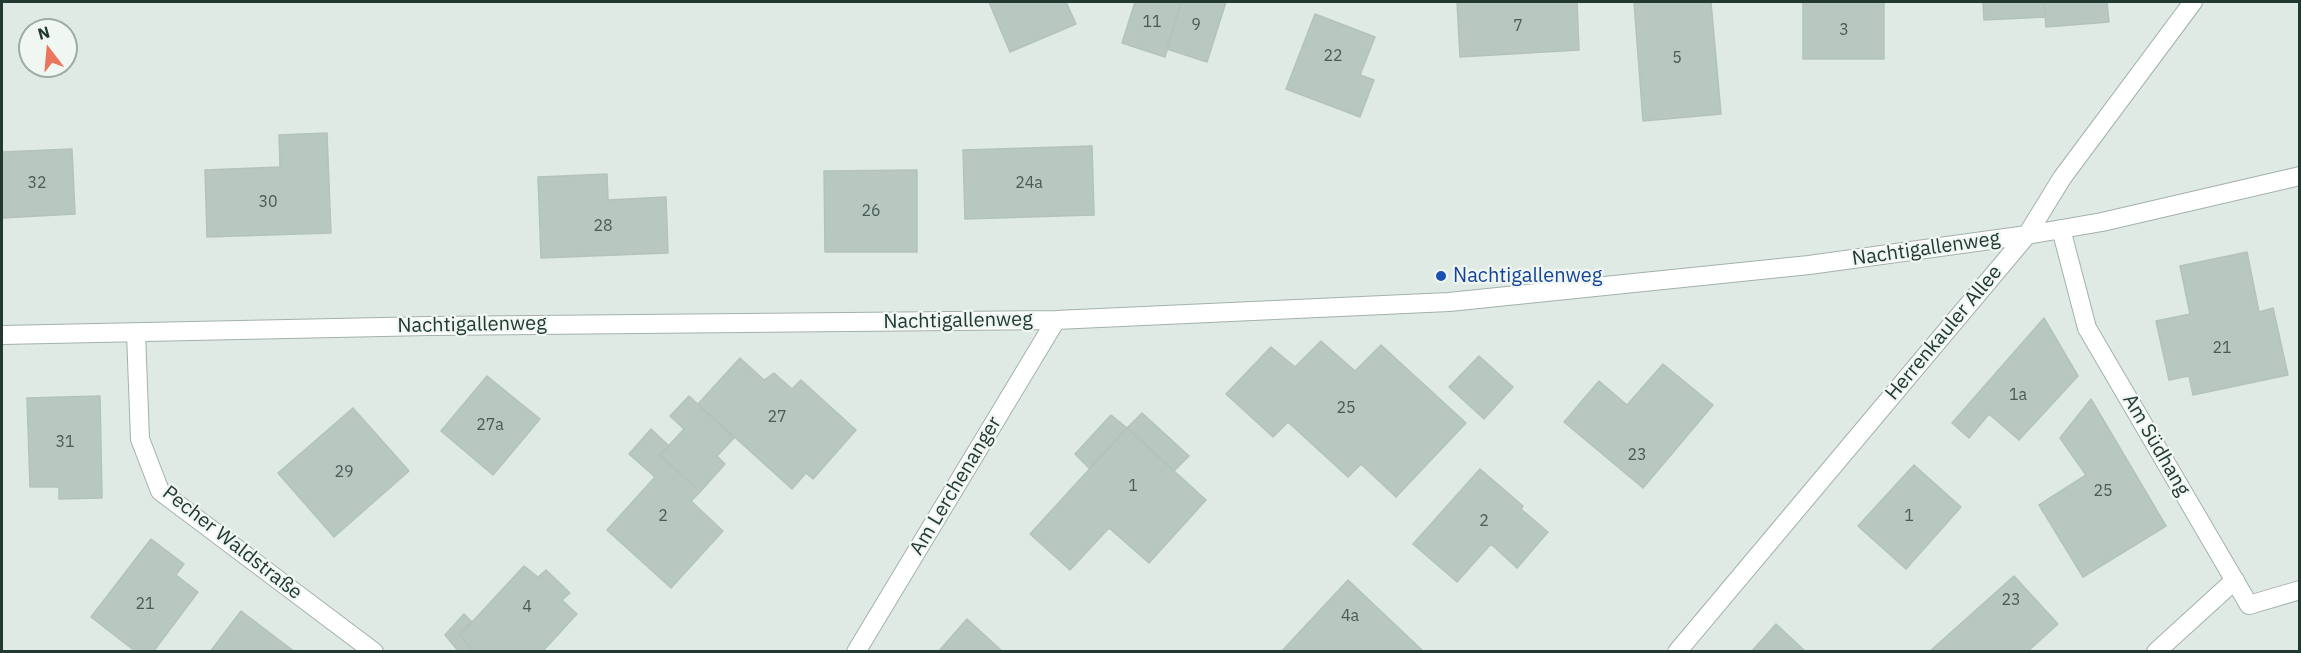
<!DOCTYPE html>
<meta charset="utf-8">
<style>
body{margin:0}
#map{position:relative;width:2301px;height:653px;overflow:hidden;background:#e0eae5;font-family:"IBM Plex Sans",sans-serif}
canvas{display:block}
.frame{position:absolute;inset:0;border:3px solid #213931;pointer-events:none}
.north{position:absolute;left:18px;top:18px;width:60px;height:60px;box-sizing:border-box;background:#f0f7f3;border:2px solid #9daba5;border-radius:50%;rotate:344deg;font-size:16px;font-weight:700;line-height:24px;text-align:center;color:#213931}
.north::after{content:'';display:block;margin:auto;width:21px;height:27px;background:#eb765d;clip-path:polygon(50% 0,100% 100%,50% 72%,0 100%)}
</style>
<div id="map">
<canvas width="2301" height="653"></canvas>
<div class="frame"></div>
<div class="north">N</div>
</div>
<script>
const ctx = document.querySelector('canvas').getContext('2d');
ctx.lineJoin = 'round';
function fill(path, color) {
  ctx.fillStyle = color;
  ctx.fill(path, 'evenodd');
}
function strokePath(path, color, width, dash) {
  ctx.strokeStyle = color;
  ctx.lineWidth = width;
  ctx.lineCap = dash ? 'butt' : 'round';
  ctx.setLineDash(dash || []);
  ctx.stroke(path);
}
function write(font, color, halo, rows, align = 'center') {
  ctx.font = font + ' "IBM Plex Sans",sans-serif';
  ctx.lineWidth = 4.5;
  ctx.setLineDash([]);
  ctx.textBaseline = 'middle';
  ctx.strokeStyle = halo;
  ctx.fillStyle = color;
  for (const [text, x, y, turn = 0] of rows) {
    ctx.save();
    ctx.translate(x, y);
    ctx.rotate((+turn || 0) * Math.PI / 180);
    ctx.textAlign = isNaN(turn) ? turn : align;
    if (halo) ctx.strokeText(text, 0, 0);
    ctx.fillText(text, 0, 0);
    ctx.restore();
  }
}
const building = new Path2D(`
 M 989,2 L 1066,2 L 1076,24 L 1010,52 Z
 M 1135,2 L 1181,2 L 1165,57 L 1122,43 Z
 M 1181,2 L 1226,2 L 1207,62 L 1167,49 Z
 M 1457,2 L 1577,2 L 1579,50 L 1460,57 Z
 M 1634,2 L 1711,2 L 1721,114 L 1643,121 Z
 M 1803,2 L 1884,2 L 1884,59 L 1803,59 Z
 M 1983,2 L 2044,2 L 2045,17 L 1984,20 Z
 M 2044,2 L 2107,2 L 2109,22 L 2046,27 Z
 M 1315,14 L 1375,37 L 1360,75 L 1374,80 L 1360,117 L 1286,89 Z
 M 327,133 L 331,233 L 207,237 L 205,170 L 280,167 L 279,135 Z
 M 1092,146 L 1094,215 L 965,219 L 963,150 Z
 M 72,149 L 75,214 L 2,218 L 2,152 Z
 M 917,170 L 917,252 L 825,252 L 824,171 Z
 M 607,174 L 608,200 L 666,197 L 668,253 L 541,258 L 538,177 Z
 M 2247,252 L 2259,312 L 2273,308 L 2288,375 L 2193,395 L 2189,376 L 2169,380 L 2156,321 L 2190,314 L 2180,266 Z
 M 2044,318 L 2078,376 L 2019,440 L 1989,414 L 1969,438 L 1952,423 Z
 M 1321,341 L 1355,371 L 1381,345 L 1466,423 L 1396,497 L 1361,464 L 1348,477 L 1288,422 L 1273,437 L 1226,394 L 1271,347 L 1295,367 Z
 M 1479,356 L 1513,387 L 1484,419 L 1449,387 Z
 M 740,358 L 764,380 L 774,373 L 792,389 L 801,380 L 856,430 L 813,479 L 806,473 L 792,489 L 698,404 Z
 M 1663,364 L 1713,405 L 1643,488 L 1564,422 L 1599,381 L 1627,405 Z
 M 487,376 L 540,419 L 493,475 L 441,431 Z
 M 100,396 L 102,498 L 59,499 L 59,487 L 30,487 L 27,398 Z
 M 689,396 L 734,438 L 717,456 L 725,464 L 700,492 L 660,455 L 684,429 L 670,416 Z
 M 2091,399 L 2166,526 L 2083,577 L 2039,505 L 2086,475 L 2060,438 Z
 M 353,408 L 409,471 L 334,537 L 278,473 Z
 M 1142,413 L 1189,456 L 1174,471 L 1127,428 Z
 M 1111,415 L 1127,428 L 1090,469 L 1075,454 Z
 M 1127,428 L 1206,500 L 1149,563 L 1109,528 L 1070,570 L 1030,534 Z
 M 651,429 L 669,446 L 660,455 L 700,492 L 691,501 L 723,531 L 671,588 L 607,530 L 655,477 L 629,454 Z
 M 1914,465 L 1961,507 L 1906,569 L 1858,526 Z
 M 1480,469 L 1523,506 L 1521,509 L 1548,532 L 1517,568 L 1491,544 L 1457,582 L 1413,544 Z
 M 151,539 L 184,564 L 176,575 L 198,592 L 153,652 L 136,652 L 91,617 Z
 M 524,566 L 538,577 L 546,570 L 570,593 L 562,600 L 577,614 L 542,652 L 474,652 L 460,635 Z
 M 2014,576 L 2058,624 L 2027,652 L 1929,652 Z
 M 1348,580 L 1424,652 L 1281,652 Z
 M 241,611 L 295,652 L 210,652 Z
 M 464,614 L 471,621 L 460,635 L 474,652 L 459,652 L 445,635 Z
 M 967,619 L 1003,652 L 938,652 Z
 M 1776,624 L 1806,652 L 1751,652 Z`);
fill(building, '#b8c7c0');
strokePath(building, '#b3c3bb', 1.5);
const minor = new Path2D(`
 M 2061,229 L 2087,328 L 2249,605 L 2300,590
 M 136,333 L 140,439 L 160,491 L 374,652
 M 2,335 L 430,326 L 1056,320 L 1449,302 L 1809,265 L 2027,235 L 2102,222 L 2300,176
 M 856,652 L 1056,320
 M 1677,652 L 2027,235 L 2062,178 L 2193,2
 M 2156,652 L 2235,580`);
strokePath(minor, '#a3b1ab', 20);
strokePath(minor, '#fff', 18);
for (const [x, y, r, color] of [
 [1441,276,6,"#1a4fb4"]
]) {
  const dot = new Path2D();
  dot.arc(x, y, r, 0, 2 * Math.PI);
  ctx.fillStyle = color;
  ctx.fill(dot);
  strokePath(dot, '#f0f7f3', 2);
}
write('16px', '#475c55', null, [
 ["11",1152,22],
 ["9",1196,25],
 ["7",1518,26],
 ["3",1844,30],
 ["22",1333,56],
 ["5",1677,58],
 ["32",37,183],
 ["24a",1029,183],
 ["30",268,202],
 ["26",871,211],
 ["28",603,226],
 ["21",2222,348],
 ["1a",2018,395],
 ["25",1346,408],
 ["27",777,417],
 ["27a",490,425],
 ["31",65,442],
 ["23",1637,455],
 ["29",344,472],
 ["1",1133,486],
 ["25",2103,491],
 ["2",663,516],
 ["1",1909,516],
 ["2",1484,521],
 ["23",2011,600],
 ["21",145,604],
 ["4",527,607],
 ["4a",1350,616]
]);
write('20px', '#213931', '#f0f7f3', [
 ["Nachtigallenweg",1926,249,-8],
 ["Nachtigallenweg",958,321,-1],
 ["Nachtigallenweg",472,325,-1],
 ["Herrenkauler Allee",1944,333,-50],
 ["Am Südhang",2156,445,60],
 ["Am Lerchenanger",956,486,-59],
 ["Pecher Waldstraße",232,543,38]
]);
write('20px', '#164399', '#f0f7f3', [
 ["Nachtigallenweg",1453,276]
], 'left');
</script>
